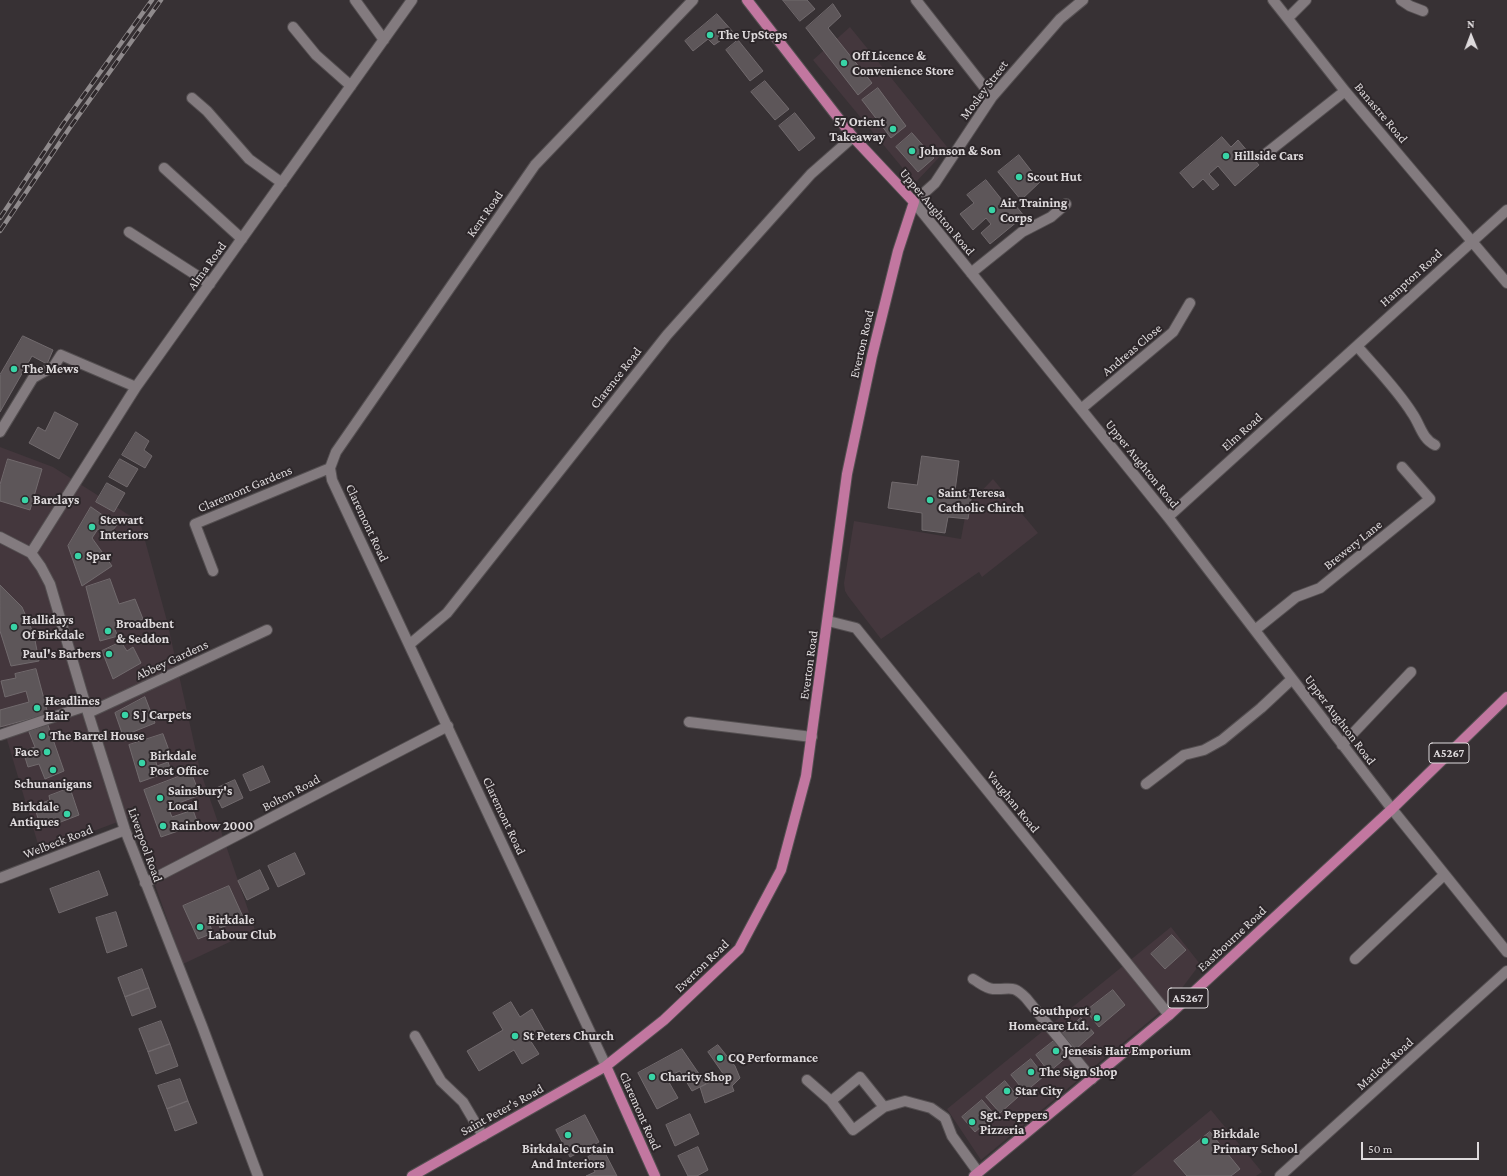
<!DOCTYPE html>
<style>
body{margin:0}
#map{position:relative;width:1507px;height:1176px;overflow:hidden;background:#373134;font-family:"Crimson Pro",serif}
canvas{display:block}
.north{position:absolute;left:1451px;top:16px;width:40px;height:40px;-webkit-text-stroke:3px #2d272a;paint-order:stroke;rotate:359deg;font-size:11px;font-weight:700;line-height:16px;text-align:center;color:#dedadc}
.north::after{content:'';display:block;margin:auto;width:14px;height:18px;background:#dedadc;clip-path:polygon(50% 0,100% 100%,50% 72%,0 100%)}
.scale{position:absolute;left:1361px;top:1142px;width:118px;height:18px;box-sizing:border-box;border:2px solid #dedadc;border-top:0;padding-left:5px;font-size:12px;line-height:14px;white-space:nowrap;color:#dedadc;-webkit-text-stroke:3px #2d272a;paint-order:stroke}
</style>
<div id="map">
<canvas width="1507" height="1176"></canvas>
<div class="north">N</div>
<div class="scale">50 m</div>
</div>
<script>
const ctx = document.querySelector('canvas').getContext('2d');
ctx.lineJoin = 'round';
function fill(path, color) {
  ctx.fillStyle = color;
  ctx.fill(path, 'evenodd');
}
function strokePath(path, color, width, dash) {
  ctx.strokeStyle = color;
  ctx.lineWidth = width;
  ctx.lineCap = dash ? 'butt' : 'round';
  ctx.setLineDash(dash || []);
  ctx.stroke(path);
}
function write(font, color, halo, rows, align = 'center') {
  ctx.font = font + ' "Crimson Pro",serif';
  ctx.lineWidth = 4;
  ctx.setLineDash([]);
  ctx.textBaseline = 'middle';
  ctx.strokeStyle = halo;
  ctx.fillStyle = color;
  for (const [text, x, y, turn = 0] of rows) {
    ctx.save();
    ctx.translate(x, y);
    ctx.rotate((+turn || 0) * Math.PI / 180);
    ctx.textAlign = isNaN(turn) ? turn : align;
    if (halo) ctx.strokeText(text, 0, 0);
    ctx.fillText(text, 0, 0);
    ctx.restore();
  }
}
fill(new Path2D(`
 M 850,27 L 948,148 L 915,183 L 813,60 Z
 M 0,447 L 53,467 L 140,522 L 167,621 L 200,770 L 255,930 L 183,964 L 131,817 L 40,851 L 0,716 Z
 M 993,479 L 1038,533 L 982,577 L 979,572 L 881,639 L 848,596 L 845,591 L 844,583 L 854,521 L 961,539 L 967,506 Z
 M 1171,927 L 1200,964 L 1170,1004 L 981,1160 L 947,1109 Z
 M 1211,1110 L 1262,1172 L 1256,1176 L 1131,1176 Z`), '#44373d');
const building = new Path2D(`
 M 783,0 L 807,0 L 815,9 L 800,21 Z
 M 833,4 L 841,16 L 828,28 L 872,83 L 858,95 L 806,28 Z
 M 717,14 L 733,32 L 714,45 L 708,39 L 693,51 L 685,41 Z
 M 738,40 L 763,71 L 750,81 L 726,50 Z
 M 765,81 L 789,109 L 775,120 L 751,92 Z
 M 878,88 L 906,126 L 891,138 L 862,100 Z
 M 795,113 L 815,138 L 799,151 L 779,126 Z
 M 912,133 L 934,158 L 918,172 L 896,147 Z
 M 1222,137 L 1231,147 L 1238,140 L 1259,165 L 1235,186 L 1218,166 L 1209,174 L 1219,185 L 1213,190 L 1203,179 L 1193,188 L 1180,173 Z
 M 1019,155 L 1040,182 L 1021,200 L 998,172 Z
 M 986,180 L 1006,205 L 1012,201 L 1024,216 L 990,244 L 981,233 L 991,224 L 986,218 L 973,230 L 960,214 L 974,203 L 967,195 Z
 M 23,336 L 53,350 L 47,364 L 32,356 L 0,412 L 0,375 Z
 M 55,412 L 78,424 L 59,459 L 29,443 L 38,427 L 45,431 Z
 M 136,432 L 149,441 L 144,450 L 152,456 L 145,468 L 122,455 Z
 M 922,456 L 959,461 L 955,491 L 972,493 L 968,519 L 948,517 L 945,533 L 922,530 L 922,513 L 888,508 L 892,482 L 917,485 Z
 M 8,459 L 42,469 L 30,510 L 0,501 L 0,485 Z
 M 120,459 L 138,469 L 127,487 L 109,477 Z
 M 107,483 L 125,493 L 114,512 L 96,502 Z
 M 91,507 L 117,525 L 108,536 L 98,529 L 92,538 L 112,566 L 82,586 L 68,546 Z
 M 110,579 L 119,604 L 135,599 L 143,619 L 115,630 L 118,636 L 100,641 L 86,587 Z
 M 0,585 L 22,607 L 34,635 L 39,661 L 11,666 L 0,631 Z
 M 121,642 L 127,651 L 133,647 L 141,663 L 113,679 L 102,651 Z
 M 36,669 L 48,714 L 0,727 L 0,710 L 29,702 L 26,691 L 5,697 L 1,681 L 16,678 L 15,674 Z
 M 145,697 L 155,723 L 123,736 L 115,713 Z
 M 48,725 L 64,771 L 45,779 L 39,764 L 28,767 L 23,751 L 35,747 L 29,732 Z
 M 163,734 L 170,753 L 155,758 L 157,766 L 168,762 L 171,771 L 140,782 L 129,745 Z
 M 263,766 L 270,782 L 250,791 L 243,775 Z
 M 191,772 L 200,795 L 168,807 L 172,817 L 193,810 L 198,824 L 161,837 L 144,790 Z
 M 235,780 L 243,798 L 222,808 L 213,790 Z
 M 70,788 L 79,815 L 58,823 L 56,818 L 40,824 L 34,806 L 50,800 L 49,796 Z
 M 295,853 L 305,874 L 278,887 L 268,866 Z
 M 260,870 L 269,889 L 247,900 L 238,881 Z
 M 99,871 L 108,895 L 59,913 L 50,889 Z
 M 229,886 L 244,919 L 220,928 L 217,920 L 209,923 L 213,933 L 198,939 L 183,906 Z
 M 116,912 L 127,946 L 107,953 L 96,918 Z
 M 1172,935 L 1186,950 L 1165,969 L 1151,954 Z
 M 142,969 L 149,988 L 125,997 L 118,978 Z
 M 149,988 L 156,1007 L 132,1016 L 125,997 Z
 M 1113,990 L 1125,1005 L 1099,1027 L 1086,1011 Z
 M 511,1002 L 520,1017 L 532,1009 L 545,1032 L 530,1040 L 539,1054 L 522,1064 L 514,1050 L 479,1071 L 467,1051 L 503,1030 L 493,1013 Z
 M 1081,1018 L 1094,1033 L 1076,1049 L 1062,1034 Z
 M 161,1021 L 170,1044 L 148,1052 L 139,1029 Z
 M 1055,1040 L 1068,1056 L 1049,1072 L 1036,1055 Z
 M 170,1044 L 178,1066 L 156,1074 L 148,1052 Z
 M 718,1045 L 735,1066 L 740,1078 L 732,1086 L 734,1091 L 705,1103 L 700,1087 L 724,1075 L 708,1052 Z
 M 682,1049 L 706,1084 L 692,1091 L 680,1071 L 666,1077 L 678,1098 L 657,1109 L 638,1073 Z
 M 1031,1059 L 1044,1076 L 1025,1092 L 1011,1075 Z
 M 180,1079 L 188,1101 L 167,1109 L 158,1086 Z
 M 1005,1081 L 1018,1097 L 1000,1113 L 986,1097 Z
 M 982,1100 L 995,1115 L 975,1132 L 962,1117 Z
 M 188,1101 L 197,1123 L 175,1131 L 167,1109 Z
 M 690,1114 L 699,1134 L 675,1146 L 666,1125 Z
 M 585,1115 L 599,1142 L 570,1157 L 556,1130 Z
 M 1210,1132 L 1240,1169 L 1231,1176 L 1187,1176 L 1174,1161 Z
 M 698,1147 L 708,1170 L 697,1176 L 688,1176 L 678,1156 Z
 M 603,1149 L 617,1176 L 586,1176 L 595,1172 L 588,1157 Z`);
fill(building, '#5d5659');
strokePath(building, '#716a6d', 1);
const minor = new Path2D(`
 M 355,0 L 384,40
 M 916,0 L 992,97
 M 1083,0 L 1060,19 L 992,97 L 935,183 L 914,202 L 1168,517 L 1392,809 L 1507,952
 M 1273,0 L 1345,91 L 1507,283
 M 1401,0 L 1410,6 L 1423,11
 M 1288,18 L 1306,0
 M 293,27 L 316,55 L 351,86
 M 192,98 L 207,111 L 249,159 L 282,183
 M 1263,156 L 1345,91
 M 164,168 L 242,239
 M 129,232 L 210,284
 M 971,273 L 1022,232 L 1051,217 L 1066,204
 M 1357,346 C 1375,367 1397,389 1412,413 C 1420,424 1422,439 1435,445
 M 1081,409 L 1173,332 L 1190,303
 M 0,432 L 33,378 L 54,366 L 61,355 L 136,387
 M 1168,517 L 1507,210
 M 0,537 L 31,553 L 41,567 L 50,584 L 88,713 L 125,830 L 202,1026 L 258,1176
 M 31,553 L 136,387 L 412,0
 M 213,571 L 195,524 L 330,468
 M 828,621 L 856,628 L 1169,1015
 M 1255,630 L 1296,597 L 1320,588 L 1430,499 L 1402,467
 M 410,644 L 447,613 L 667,335 L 811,174 L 853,137
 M 88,713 L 267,630
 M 689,722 L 812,737
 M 0,735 L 86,706
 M 1342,745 L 1411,672
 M 1146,784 L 1184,755 L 1204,750 L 1222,740 L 1261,708 L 1292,679
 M 0,878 L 125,830
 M 145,883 L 448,726
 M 1355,959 L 1444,875
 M 973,979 C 980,983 985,988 993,989 C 1011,990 1012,984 1026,998 L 1092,1079
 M 415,1036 L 441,1081 L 463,1102 L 483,1136
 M 606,1066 L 332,480 L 330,468 L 336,452 L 535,165 L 693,0
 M 807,1080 L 831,1101 L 860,1077 L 884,1107 L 905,1101 L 931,1108 L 945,1118 L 952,1136 L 978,1172
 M 831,1101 L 853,1130 L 884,1107
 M 1280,1176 L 1507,971`);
const major = new Path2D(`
 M 606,1066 L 655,1176
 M 412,1176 L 606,1066 L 664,1020 L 739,949 L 781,870 L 806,776 L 847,474 L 872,356 L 898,251 L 914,202 L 853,137 L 747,0
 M 974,1176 L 1169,1015 L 1392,809 L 1507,697`);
strokePath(minor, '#544f51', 12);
strokePath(major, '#544f51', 12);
strokePath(minor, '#837b7f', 10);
strokePath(major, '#c277a0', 10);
const rail = new Path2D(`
 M 0,218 L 63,124 L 152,0
 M 0,231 L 69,129 L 161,0`);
strokePath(rail, '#8f8a8c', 4.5);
strokePath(rail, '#2d272a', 3, [9]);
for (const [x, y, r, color] of [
 [710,35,4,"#38d4a6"],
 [844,63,4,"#38d4a6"],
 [893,129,4,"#38d4a6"],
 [912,151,4,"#38d4a6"],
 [1226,156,4,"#38d4a6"],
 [1019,177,4,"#38d4a6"],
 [992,210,4,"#38d4a6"],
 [14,369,4,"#38d4a6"],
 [25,500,4,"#38d4a6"],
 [930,500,4,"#38d4a6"],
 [92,527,4,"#38d4a6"],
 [78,556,4,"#38d4a6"],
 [14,627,4,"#38d4a6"],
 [108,631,4,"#38d4a6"],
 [109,654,4,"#38d4a6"],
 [37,708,4,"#38d4a6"],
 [125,715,4,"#38d4a6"],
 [42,736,4,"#38d4a6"],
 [47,752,4,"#38d4a6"],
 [142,763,4,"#38d4a6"],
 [53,770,4,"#38d4a6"],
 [160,798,4,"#38d4a6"],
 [67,814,4,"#38d4a6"],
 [163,826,4,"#38d4a6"],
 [200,927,4,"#38d4a6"],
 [1097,1018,4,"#38d4a6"],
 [515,1036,4,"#38d4a6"],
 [1056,1051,4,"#38d4a6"],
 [720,1058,4,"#38d4a6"],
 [1031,1072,4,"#38d4a6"],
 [652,1077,4,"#38d4a6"],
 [1007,1091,4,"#38d4a6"],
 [972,1122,4,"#38d4a6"],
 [568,1135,4,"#38d4a6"],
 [1205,1141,4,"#38d4a6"]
]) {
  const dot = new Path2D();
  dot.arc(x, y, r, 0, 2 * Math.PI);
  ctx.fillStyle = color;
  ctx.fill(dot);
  strokePath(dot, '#2d272a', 1.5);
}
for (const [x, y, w] of [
 [1449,753,40],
 [1188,998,40]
]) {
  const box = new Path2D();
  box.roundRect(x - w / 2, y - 10, w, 20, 3);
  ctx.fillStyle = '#2d272a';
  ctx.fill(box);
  strokePath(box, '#dedadc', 1);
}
write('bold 12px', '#dedadc', null, [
 ["A5267",1449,753],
 ["A5267",1188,998]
]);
write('bold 13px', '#dedadc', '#2d272a', [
 ["The UpSteps",718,35],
 ["Off Licence &",852,56],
 ["Convenience Store",852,71],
 ["57 Orient",885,122,"right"],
 ["Takeaway",885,137,"right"],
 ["Johnson & Son",920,151],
 ["Hillside Cars",1234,156],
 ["Scout Hut",1027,177],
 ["Air Training",1000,203],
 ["Corps",1000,218],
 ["The Mews",22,369],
 ["Saint Teresa",938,493],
 ["Catholic Chirch",938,508],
 ["Barclays",33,500],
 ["Stewart",100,520],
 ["Interiors",100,535],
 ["Spar",86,556],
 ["Hallidays",22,620],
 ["Of Birkdale",22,635],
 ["Broadbent",116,624],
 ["& Seddon",116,639],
 ["Paul's Barbers",101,654,"right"],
 ["Headlines",45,701],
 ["Hair",45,716],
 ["S J Carpets",133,715],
 ["The Barrel House",50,736],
 ["Face",39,752,"right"],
 ["Birkdale",150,756],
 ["Post Office",150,771],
 ["Schunanigans",53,784,"center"],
 ["Sainsbury's",168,791],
 ["Local",168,806],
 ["Birkdale",59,807,"right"],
 ["Antiques",59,822,"right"],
 ["Rainbow 2000",171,826],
 ["Birkdale",208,920],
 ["Labour Club",208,935],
 ["Southport",1089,1011,"right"],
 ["Homecare Ltd.",1089,1026,"right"],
 ["St Peters Church",523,1036],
 ["Jenesis Hair Emporium",1064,1051],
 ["CQ Performance",728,1058],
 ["The Sign Shop",1039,1072],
 ["Charity Shop",660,1077],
 ["Star City",1015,1091],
 ["Sgt. Peppers",980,1115],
 ["Pizzeria",980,1130],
 ["Birkdale",1213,1134],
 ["Primary School",1213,1149],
 ["Birkdale Curtain",568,1149,"center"],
 ["And Interiors",568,1164,"center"]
], 'left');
write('13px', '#dedadc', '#2d272a', [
 ["Mosley Street",984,90,-53],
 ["Banastre Road",1381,113,50],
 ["Upper Aughton Road",937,212,50],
 ["Kent Road",485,214,-55],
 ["Alma Road",207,266,-54],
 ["Hampton Road",1411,278,-42],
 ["Everton Road",862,344,-77],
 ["Andreas Close",1132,350,-40],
 ["Clarence Road",616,378,-52],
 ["Elm Road",1242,432,-42],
 ["Upper Aughton Road",1142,464,51],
 ["Claremont Gardens",245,489,-23],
 ["Claremont Road",367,523,65],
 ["Brewery Lane",1353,545,-39],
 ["Abbey Gardens",172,660,-25],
 ["Everton Road",809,665,-82],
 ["Upper Aughton Road",1340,720,53],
 ["Bolton Road",291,793,-28],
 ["Vaughan Road",1013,802,51],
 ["Claremont Road",504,816,65],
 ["Welbeck Road",58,842,-21],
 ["Liverpool Road",145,845,70],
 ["Eastbourne Road",1232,939,-43],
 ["Everton Road",702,966,-44],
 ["Matlock Road",1385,1064,-42],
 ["Saint Peter's Road",502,1110,-29],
 ["Claremont Road",640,1111,66]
]);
</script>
